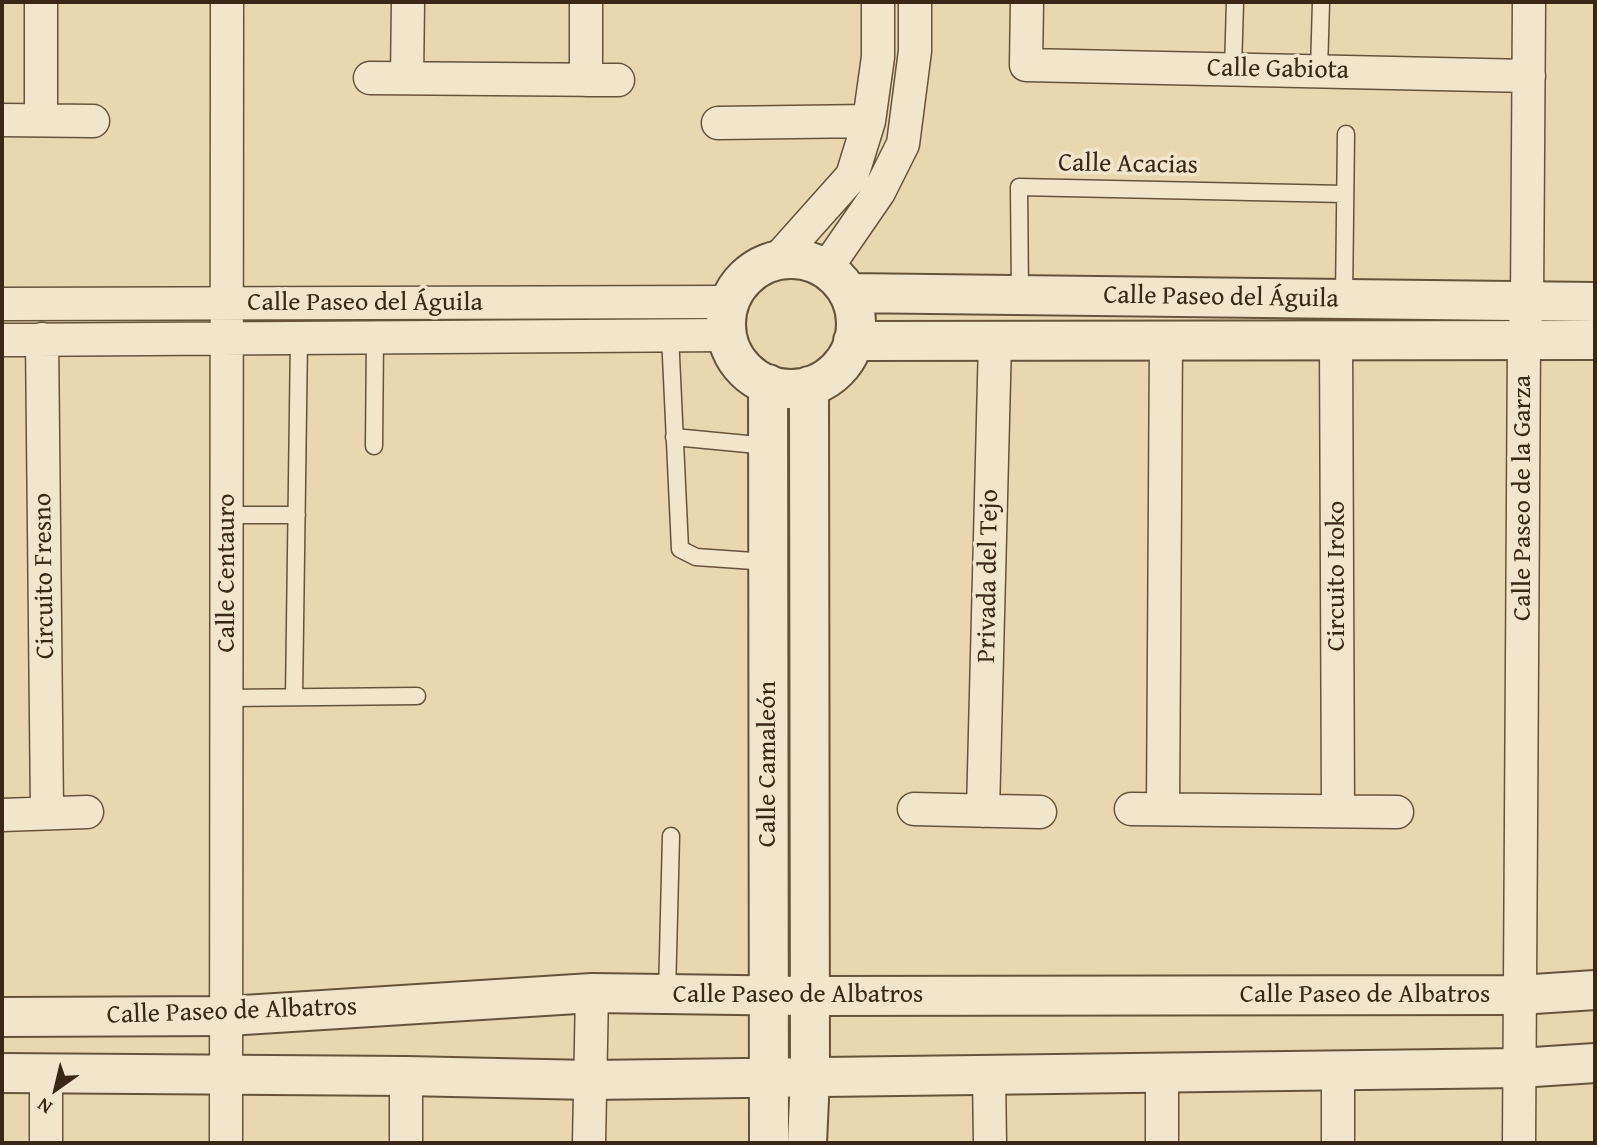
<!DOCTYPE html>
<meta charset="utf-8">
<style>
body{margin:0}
#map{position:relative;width:1597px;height:1145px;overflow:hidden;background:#e9d8af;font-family:"Gentium Book Plus",serif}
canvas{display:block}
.frame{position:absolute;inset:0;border:4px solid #3a2716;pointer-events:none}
.north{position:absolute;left:21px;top:1054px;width:70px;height:70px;-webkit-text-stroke:5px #f1e6cb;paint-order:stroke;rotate:214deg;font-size:19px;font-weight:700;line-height:28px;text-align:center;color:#3a2716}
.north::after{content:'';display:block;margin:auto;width:24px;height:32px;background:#3a2716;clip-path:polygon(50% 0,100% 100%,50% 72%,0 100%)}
</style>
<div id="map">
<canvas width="1597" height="1145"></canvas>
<div class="frame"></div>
<div class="north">N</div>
</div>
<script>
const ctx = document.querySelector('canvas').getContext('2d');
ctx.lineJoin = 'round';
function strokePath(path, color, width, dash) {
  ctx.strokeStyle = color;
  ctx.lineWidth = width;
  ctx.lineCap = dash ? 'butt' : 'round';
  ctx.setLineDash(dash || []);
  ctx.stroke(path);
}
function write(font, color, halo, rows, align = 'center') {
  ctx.font = font + ' "Gentium Book Plus",serif';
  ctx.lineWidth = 7;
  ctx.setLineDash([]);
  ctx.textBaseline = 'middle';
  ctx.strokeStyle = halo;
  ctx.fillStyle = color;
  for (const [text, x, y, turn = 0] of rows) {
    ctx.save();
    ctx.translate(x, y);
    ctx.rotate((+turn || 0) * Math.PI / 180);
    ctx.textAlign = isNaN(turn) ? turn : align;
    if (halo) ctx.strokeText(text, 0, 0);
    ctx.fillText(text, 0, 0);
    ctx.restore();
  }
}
const service = new Path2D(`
 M 1233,70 L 1235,2
 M 1319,71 L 1321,2
 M 1020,294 L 1019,187 L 1344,194
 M 1344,299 L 1346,134
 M 670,335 L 680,549 L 696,557 L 768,562
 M 674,437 L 768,446
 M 374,446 L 375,337
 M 228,515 L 297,515
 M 294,697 L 299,338
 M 227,698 L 417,696
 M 667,994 L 671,836`);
const minor = new Path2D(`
 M 1027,2 L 1026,65 L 1529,76
 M 370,78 L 618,80
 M 407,78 L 408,2
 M 586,80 L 586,2
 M 2,120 L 93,121
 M 41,120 L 41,2
 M 718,123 L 869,121
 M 777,260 L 852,176 L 869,121 L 878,57 L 878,2
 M 826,269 L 879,192 L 903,144 L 915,51 L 915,2
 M 2,304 L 729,302
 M 42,339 L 47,812
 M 2,340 L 727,335
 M 1336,340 L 1338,811
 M 914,809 L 1040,812
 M 1131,809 L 1397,812
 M 1163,809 L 1166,340
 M 983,811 L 995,341
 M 2,815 L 87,812
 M 1162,1072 L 1162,1143
 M 989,1075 L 990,1143
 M 46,1143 L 46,1074
 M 226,1143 L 227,2
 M 406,1143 L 406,1076
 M 589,1143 L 592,993
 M 1338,1143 L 1338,1069
 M 1519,1143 L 1524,340 L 1527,302 L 1529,2`);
const tertiary = new Path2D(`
 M726 324a65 65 0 1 1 130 0a65 65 0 1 1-130 0Z
 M 848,293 L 1595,302
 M 853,341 L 1595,340
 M 768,384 L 769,1143
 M 2,1017 L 228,1016 L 592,993 L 810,996 L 1519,995 L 1595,990
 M 2,1073 L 406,1076 L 590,1080 L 1519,1068 L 1595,1063
 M 807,1143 L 810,1077 L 809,386`);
strokePath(service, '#66533c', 19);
strokePath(minor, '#66533c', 35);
strokePath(tertiary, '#66533c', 42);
strokePath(service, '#f1e6cb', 16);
strokePath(minor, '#f1e6cb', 32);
strokePath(tertiary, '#f1e6cb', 38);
write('26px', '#3a2716', '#f1e6cb', [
 ["Calle Gabiota",1278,70,1],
 ["Calle Acacias",1128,165,1],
 ["Calle Paseo del Águila",1221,298,1],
 ["Calle Paseo del Águila",365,303],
 ["Calle Paseo de la Garza",1523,498,-90],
 ["Calle Centauro",227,573,-90],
 ["Circuito Fresno",45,576,-91],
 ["Privada del Tejo",989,576,-89],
 ["Circuito Iroko",1337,576,-90],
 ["Calle Camaleón",768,764,-90],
 ["Calle Paseo de Albatros",798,995],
 ["Calle Paseo de Albatros",1365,995],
 ["Calle Paseo de Albatros",232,1012,-2]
]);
</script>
